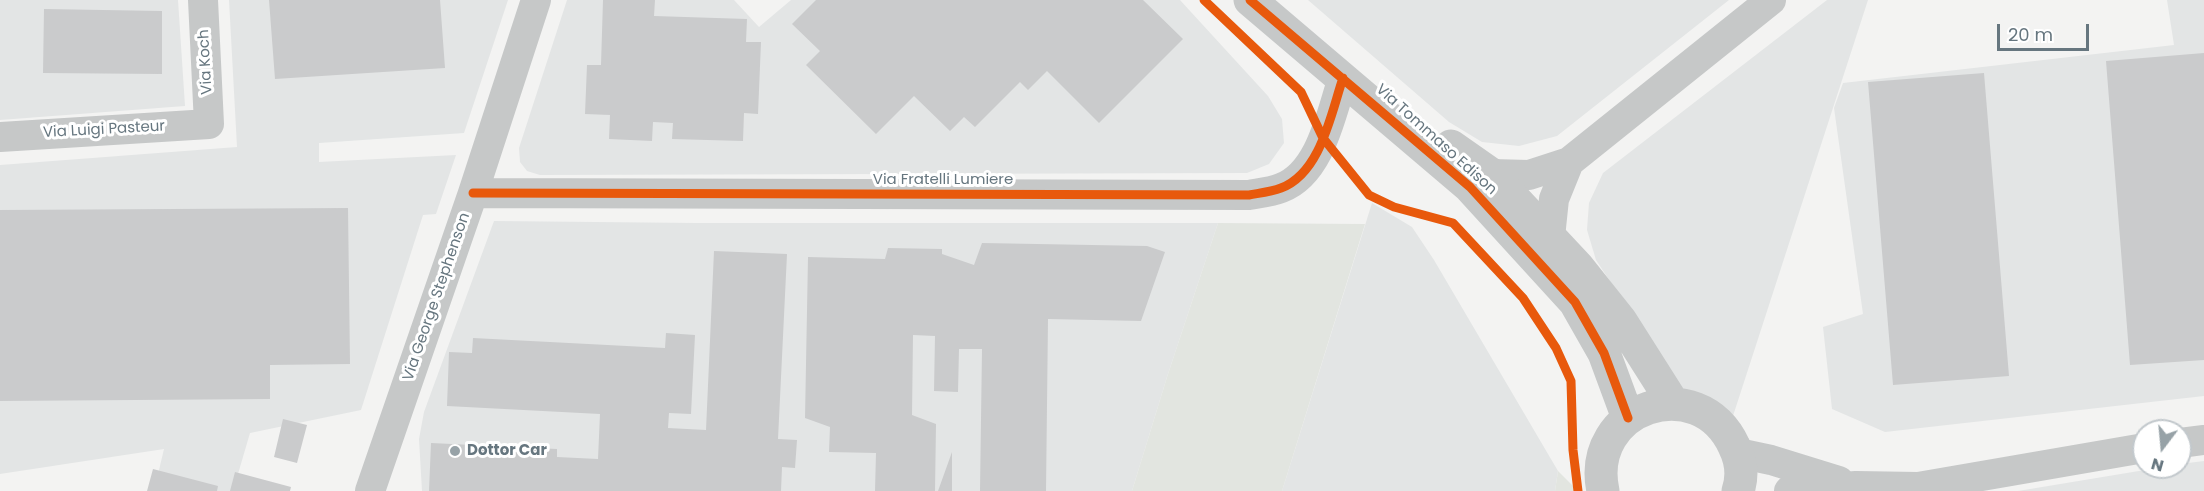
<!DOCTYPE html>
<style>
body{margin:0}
#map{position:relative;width:2204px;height:491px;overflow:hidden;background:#f3f3f2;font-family:Poppins,sans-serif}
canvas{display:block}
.north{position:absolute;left:2132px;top:419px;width:60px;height:60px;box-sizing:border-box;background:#fff;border:2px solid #c2c8cc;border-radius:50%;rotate:196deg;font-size:16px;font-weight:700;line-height:24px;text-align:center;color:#66767f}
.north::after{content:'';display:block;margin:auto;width:21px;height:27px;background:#97a2a7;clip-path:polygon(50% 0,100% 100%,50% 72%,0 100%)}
.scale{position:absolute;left:1997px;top:24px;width:92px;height:27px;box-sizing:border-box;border:3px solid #66767f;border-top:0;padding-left:8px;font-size:18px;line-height:21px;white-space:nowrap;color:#66767f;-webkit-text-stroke:4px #fff;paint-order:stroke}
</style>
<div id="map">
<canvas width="2204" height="491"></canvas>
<div class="north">N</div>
<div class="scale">20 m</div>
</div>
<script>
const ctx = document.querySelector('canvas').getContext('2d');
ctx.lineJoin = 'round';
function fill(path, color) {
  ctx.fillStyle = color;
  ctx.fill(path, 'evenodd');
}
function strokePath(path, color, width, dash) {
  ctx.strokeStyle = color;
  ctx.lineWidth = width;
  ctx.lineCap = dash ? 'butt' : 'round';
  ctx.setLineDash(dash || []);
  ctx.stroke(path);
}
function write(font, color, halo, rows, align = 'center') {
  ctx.font = font + ' Poppins,sans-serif';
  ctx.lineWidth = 6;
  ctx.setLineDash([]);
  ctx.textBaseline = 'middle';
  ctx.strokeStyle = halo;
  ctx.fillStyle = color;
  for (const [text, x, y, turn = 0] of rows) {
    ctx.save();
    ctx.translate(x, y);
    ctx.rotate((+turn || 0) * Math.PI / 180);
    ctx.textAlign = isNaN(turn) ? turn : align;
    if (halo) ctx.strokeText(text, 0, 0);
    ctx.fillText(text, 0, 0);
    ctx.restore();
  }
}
fill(new Path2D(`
 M 0,0 L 178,0 L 185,106 L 0,120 Z
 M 229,0 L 508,0 L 464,133 L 319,143 L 319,162 L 456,155 L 436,214 L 423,215 L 361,410 L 250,433 L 233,491 L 154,491 L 164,449 L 0,474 L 0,165 L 237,147 Z
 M 567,0 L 734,0 L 759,27 L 791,0 L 1180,0 L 1268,96 L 1282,119 L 1284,143 L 1269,164 L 1247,173 L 540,175 L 527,171 L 520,162 L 519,148 Z
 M 1308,0 L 1729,0 L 1557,136 L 1519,146 L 1482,142 L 1449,122 Z
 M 1827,0 L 1868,0 L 1732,419 L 1681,389 L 1596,260 L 1587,230 L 1589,203 L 1603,173 Z
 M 2167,0 L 2204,0 L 2204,396 L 1885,432 L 1832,409 L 1823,327 L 1863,314 L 1834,108 L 1843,83 L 2174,45 Z
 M 1372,203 L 1412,227 L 1434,260 L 1558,471 L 1555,491 L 1282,491 Z
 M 494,221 L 696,223 L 1218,223 L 1167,377 L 1132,491 L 422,491 L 419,439 L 424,412 Z
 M 2204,461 L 2204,491 L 2018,491 L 2163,467 L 2180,467 L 2180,464 Z`), '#e3e5e5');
fill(new Path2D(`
 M 1218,223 L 1365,224 L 1282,491 L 1132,491 L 1167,377 Z
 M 1558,471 L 1578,491 L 1555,491 Z`), '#e2e5e0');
fill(new Path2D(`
 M 269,0 L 440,0 L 445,68 L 275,79 Z
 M 603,0 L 655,0 L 654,16 L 747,19 L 746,42 L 761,42 L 758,114 L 744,113 L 743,141 L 672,139 L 673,123 L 653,122 L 652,141 L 609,139 L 610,115 L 585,114 L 587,65 L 601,65 Z
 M 816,0 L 1143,0 L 1183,39 L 1099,123 L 1047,71 L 1028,90 L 1020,82 L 975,127 L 964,117 L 950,131 L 914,96 L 876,134 L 806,65 L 820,51 L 792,24 Z
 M 44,9 L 162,11 L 162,74 L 43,73 Z
 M 2204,53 L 2204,360 L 2130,365 L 2106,61 Z
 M 1984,73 L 2009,376 L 1893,385 L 1868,82 Z
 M 348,208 L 350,364 L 270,365 L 270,399 L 0,401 L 0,210 Z
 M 982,243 L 1147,246 L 1165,252 L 1141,321 L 1048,319 L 1046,491 L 980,491 L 982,349 L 959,349 L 958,392 L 934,391 L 935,336 L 913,335 L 912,415 L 936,424 L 935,491 L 875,491 L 876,453 L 829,452 L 830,427 L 805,418 L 808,257 L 885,259 L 888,248 L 942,249 L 942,254 L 974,265 Z
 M 714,251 L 787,254 L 778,439 L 797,440 L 795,468 L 782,467 L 781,491 L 429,491 L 431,443 L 557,449 L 557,457 L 598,459 L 600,414 L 447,406 L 449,352 L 472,353 L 473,338 L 665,348 L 666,333 L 695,335 L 691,414 L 669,413 L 668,428 L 706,430 Z
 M 283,419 L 307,425 L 297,463 L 274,457 Z
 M 952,452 L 952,491 L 938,491 Z
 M 153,469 L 218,486 L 217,491 L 147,491 Z
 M 235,472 L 291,487 L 290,491 L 230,491 Z`), '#cacbcc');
strokePath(new Path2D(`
 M 0,137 L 209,124 L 203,0
 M 1569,162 L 1771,0
 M 1491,174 L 1529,175 L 1569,162 L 1554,199 L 1550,237
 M 473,193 L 1249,195 C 1260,193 1271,192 1281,188 C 1321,173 1331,113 1343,78
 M 2180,443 L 2204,440
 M 1738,453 L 1771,460 L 1839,481
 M 370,491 L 473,193 L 536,0
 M 1789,491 L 1856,486 L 1918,487 L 2144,448`), '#c6c8c8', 30);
strokePath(new Path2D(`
 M 1250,0 L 1470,187 L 1575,302 L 1604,353 L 1628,418
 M 1451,146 L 1491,174 L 1578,267 L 1621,321 L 1673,403
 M 1603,491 C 1585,407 1698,369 1734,446 C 1741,460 1743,476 1738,491`), '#c6c8c8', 33);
strokePath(new Path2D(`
 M 1204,0 L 1301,92 L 1323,138 L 1369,195 L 1394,207 L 1453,223 L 1523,298 L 1556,348 L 1571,381 L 1573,450 L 1578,491
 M 1250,0 L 1470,187 L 1575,302 L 1604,353 L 1628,418
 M 473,193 L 1249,195 C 1260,193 1271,192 1281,188 C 1321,173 1331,113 1343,78`), '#e8590c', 9);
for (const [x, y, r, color] of [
 [455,451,6,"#97a2a7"]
]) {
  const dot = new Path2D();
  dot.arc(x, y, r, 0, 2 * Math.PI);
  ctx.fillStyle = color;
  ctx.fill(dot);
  strokePath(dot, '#fff', 2);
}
write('15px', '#66767f', '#fff', [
 ["Via Koch",206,62,-93],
 ["Via Luigi Pasteur",104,130,-3],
 ["Via Tommaso Edison",1436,140,42],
 ["Via Fratelli Lumiere",943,180],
 ["Via George Stephenson",437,297,-71]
]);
write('bold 15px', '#66767f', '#fff', [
 ["Dottor Car",467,451]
], 'left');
</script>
